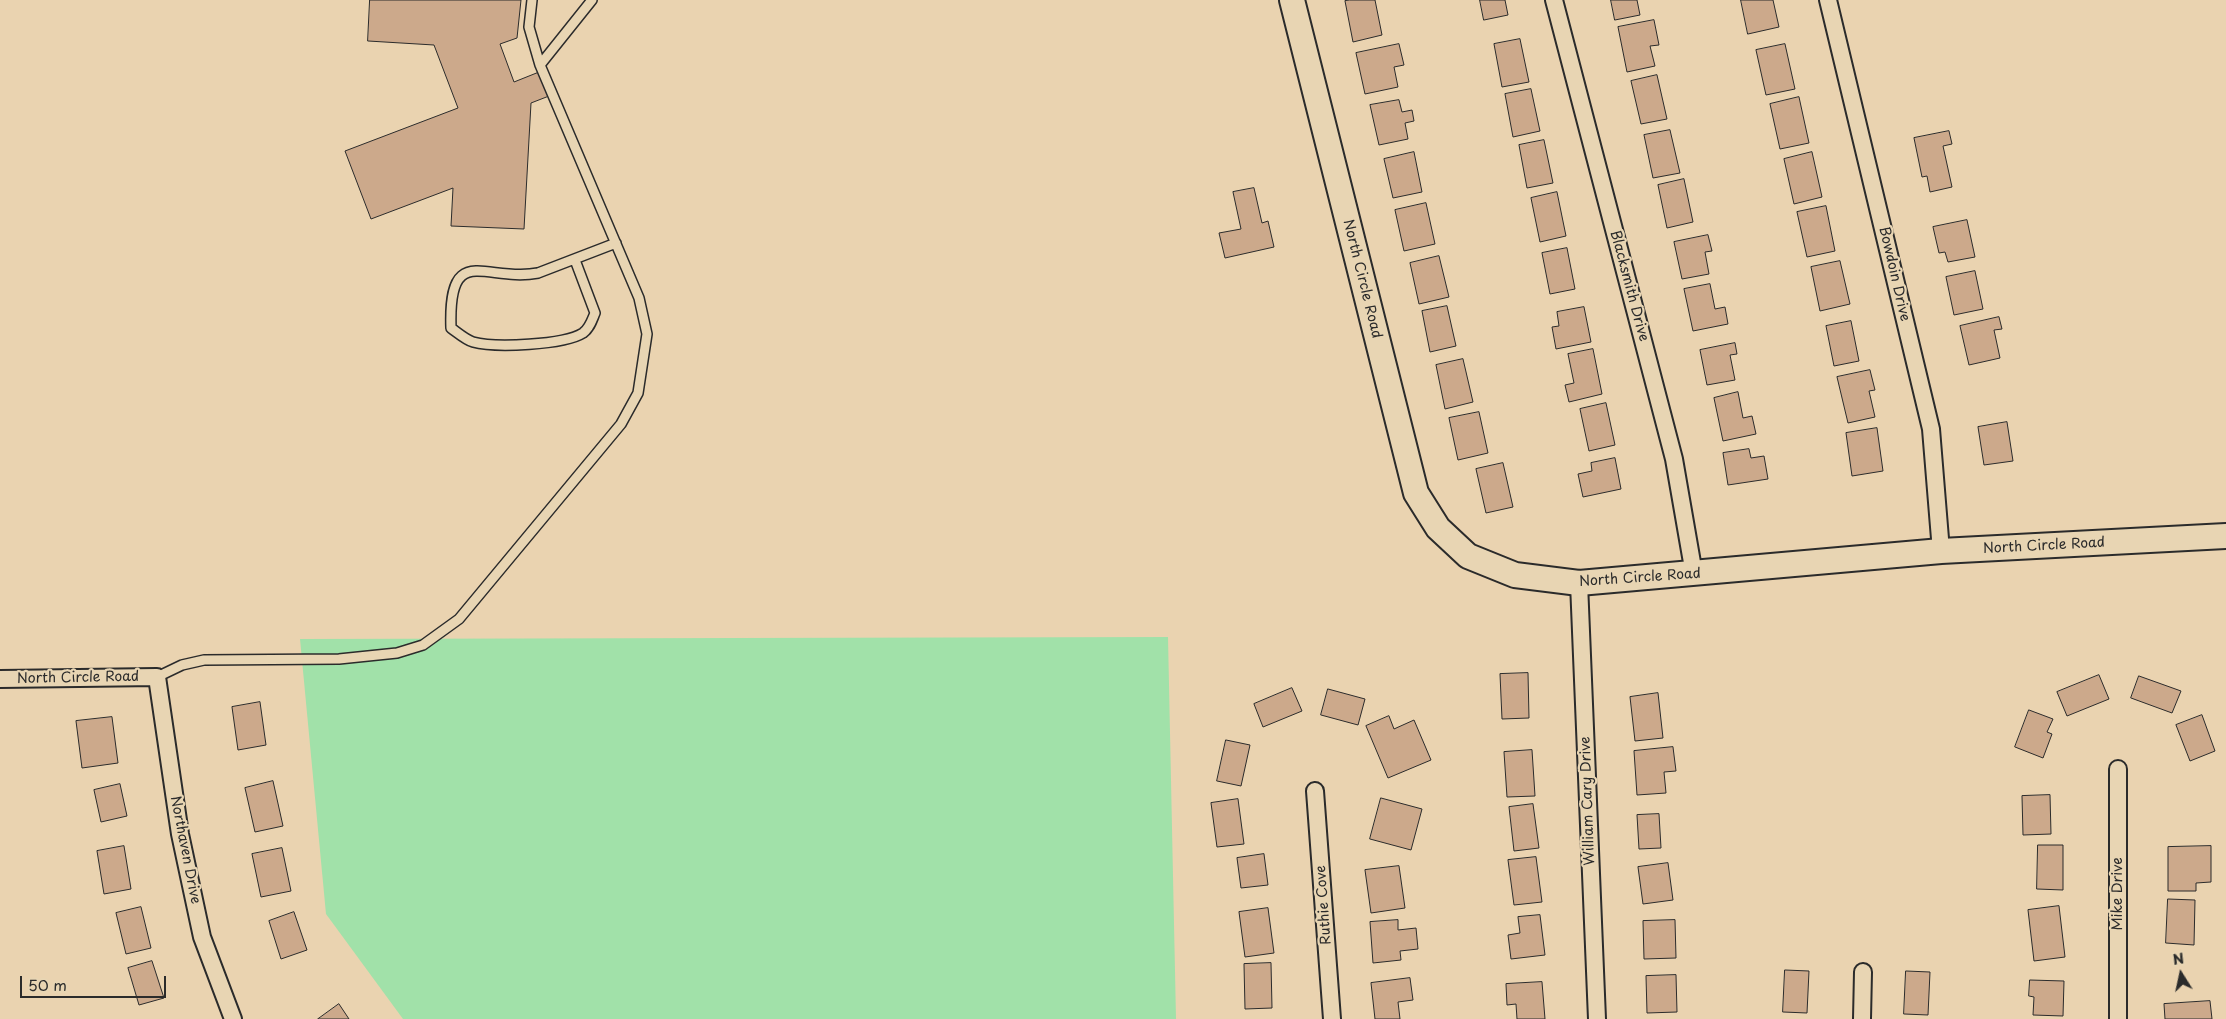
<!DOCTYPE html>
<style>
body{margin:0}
#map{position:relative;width:2226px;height:1019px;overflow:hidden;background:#ead3b0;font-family:"Playpen Sans",sans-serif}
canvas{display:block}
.north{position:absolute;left:2156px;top:949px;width:50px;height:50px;-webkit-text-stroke:4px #e8d5b3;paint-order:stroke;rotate:350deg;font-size:14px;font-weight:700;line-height:20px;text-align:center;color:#2b2b2b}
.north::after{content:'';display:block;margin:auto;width:18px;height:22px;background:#2b2b2b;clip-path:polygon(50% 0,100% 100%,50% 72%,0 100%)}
.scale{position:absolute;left:20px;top:976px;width:146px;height:22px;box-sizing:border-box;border:2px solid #2b2b2b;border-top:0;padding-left:6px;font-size:15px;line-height:18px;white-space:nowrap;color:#2b2b2b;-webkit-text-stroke:4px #e8d5b3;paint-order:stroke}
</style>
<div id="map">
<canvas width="2226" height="1019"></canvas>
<div class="north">N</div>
<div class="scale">50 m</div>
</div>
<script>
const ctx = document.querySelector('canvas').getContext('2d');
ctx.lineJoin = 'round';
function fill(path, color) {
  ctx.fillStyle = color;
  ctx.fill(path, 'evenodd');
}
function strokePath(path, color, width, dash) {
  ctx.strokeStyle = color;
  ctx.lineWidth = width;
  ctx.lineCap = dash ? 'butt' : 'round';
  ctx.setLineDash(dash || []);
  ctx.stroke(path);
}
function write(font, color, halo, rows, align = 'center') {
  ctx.font = font + ' "Playpen Sans",sans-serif';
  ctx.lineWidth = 4.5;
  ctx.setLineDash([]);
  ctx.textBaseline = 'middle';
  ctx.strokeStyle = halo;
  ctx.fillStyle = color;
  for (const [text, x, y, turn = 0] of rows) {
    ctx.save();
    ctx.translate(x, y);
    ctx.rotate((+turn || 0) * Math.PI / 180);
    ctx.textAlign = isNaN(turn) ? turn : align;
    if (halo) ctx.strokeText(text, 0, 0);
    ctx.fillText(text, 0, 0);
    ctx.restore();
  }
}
fill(new Path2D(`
 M 1168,637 L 1176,1019 L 403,1019 L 326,914 L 300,639 Z`), '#a1e1a9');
const building = new Path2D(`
 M 370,0 L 521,0 L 517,38 L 500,44 L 514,82 L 539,72 L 549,96 L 531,103 L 524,229 L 451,226 L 453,188 L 371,219 L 345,151 L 458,108 L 434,45 L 368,41 Z
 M 1350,0 L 1375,0 L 1382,35 L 1353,42 L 1345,1 Z
 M 1480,0 L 1505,0 L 1508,15 L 1484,20 Z
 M 1611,0 L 1637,0 L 1640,15 L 1615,20 Z
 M 1741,0 L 1773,0 L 1779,27 L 1748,34 Z
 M 1654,20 L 1659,45 L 1650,46 L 1655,66 L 1627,72 L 1618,27 Z
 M 1520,39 L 1529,82 L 1502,87 L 1494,44 Z
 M 1399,44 L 1404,65 L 1394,67 L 1398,87 L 1365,94 L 1356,53 Z
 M 1785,44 L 1795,89 L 1766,95 L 1756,50 Z
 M 1657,75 L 1667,119 L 1641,124 L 1631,81 Z
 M 1531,89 L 1540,131 L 1513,137 L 1505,94 Z
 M 1799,97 L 1809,143 L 1780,149 L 1770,104 Z
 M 1399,100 L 1402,112 L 1412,110 L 1414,121 L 1405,123 L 1408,139 L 1379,145 L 1370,105 Z
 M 1670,130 L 1680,173 L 1653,178 L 1644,135 Z
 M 1949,131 L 1952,144 L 1943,146 L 1952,187 L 1930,192 L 1927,176 L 1922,177 L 1914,138 Z
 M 1544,140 L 1553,183 L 1527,188 L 1519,145 Z
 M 1414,152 L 1422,192 L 1393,198 L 1384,159 Z
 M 1812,152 L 1822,197 L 1794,204 L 1784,159 Z
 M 1684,179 L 1693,222 L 1667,228 L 1658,185 Z
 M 1254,188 L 1262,223 L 1268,221 L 1274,247 L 1225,258 L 1219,233 L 1241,229 L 1233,192 Z
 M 1557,192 L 1566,236 L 1540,242 L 1531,198 Z
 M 1426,203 L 1435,244 L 1404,251 L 1395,210 Z
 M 1826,206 L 1835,251 L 1807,257 L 1797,212 Z
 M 1967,220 L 1975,257 L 1948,262 L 1945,252 L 1939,253 L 1933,227 Z
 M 1708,235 L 1712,251 L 1705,252 L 1709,274 L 1682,279 L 1674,242 Z
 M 1567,248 L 1575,289 L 1550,294 L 1542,253 Z
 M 1439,256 L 1449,297 L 1419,304 L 1410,263 Z
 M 1840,261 L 1850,304 L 1820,311 L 1811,267 Z
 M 1975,271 L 1983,309 L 1954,315 L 1946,277 Z
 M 1710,284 L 1715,309 L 1725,307 L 1728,324 L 1693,331 L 1684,289 Z
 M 1447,306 L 1456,346 L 1430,352 L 1422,311 Z
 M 1584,307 L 1591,342 L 1556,349 L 1552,327 L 1559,326 L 1557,312 Z
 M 1999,317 L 2002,329 L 1994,330 L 2000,358 L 1969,365 L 1960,326 Z
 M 1851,321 L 1859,361 L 1834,366 L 1826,326 Z
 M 1735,343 L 1737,354 L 1730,355 L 1735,380 L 1707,385 L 1700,350 Z
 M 1593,349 L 1602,394 L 1569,402 L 1565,385 L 1574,383 L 1568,354 Z
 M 1463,359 L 1473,402 L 1445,409 L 1436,365 Z
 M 1870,370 L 1875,390 L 1869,391 L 1875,417 L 1848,423 L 1837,377 Z
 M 1738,392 L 1743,418 L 1752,416 L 1756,434 L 1723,441 L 1714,398 Z
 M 1606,403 L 1615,445 L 1589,451 L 1580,409 Z
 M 1479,412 L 1488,453 L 1458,460 L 1449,418 Z
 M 2007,422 L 2013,461 L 1984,465 L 1978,427 Z
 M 1877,428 L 1883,471 L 1852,476 L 1846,433 Z
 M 1749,449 L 1751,458 L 1764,456 L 1768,479 L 1728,485 L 1723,453 Z
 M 1615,458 L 1621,489 L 1583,497 L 1578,474 L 1592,471 L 1591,463 Z
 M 1503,463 L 1513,507 L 1486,513 L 1476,469 Z
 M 1528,673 L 1529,718 L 1502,719 L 1500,674 Z
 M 2099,675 L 2109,699 L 2067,716 L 2057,692 Z
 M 2139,676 L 2181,691 L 2172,713 L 2131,698 Z
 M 1292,688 L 1302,711 L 1263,727 L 1254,704 Z
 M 1328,689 L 1365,699 L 1358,725 L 1321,715 Z
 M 1658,693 L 1663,738 L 1635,741 L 1630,697 Z
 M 260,702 L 266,745 L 238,750 L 232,707 Z
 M 2029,710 L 2053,719 L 2047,732 L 2052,734 L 2043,758 L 2015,747 Z
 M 2202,715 L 2215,751 L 2190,761 L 2176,725 Z
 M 1389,716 L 1394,729 L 1414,720 L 1431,760 L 1388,778 L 1366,726 Z
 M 112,717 L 118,763 L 82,768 L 76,721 Z
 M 1226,740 L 1250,745 L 1241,786 L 1217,781 Z
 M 1673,747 L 1676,771 L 1664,772 L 1666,793 L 1637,795 L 1634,751 Z
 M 1532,750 L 1535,796 L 1507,797 L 1504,752 Z
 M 273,781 L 283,826 L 255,832 L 245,788 Z
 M 120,784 L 127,816 L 101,822 L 94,790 Z
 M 2050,795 L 2051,834 L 2023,835 L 2022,796 Z
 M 1381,798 L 1422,809 L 1411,850 L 1370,839 Z
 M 1238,799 L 1244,844 L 1217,847 L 1211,803 Z
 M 1533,804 L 1539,848 L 1514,851 L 1509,807 Z
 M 1659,814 L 1661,848 L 1639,849 L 1637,815 Z
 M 2038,845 L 2063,845 L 2063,890 L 2037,889 Z
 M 124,846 L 131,889 L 104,894 L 97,851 Z
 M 2211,846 L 2211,882 L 2196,883 L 2196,891 L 2168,891 L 2168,847 Z
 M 282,848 L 291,891 L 261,897 L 252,854 Z
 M 1264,854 L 1268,885 L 1241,888 L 1237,858 Z
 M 1536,857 L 1542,902 L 1514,905 L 1508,860 Z
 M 1668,863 L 1673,900 L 1643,904 L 1638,867 Z
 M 1399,866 L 1405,908 L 1371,913 L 1365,870 Z
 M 2168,899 L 2195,900 L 2194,945 L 2166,943 Z
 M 2059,906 L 2065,957 L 2034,961 L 2028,910 Z
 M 141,907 L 151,948 L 126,954 L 116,913 Z
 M 1268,908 L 1274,953 L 1245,957 L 1239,912 Z
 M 294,912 L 307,950 L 281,959 L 269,921 Z
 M 1540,915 L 1545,955 L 1511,959 L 1508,935 L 1520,933 L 1518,917 Z
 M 1398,920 L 1398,930 L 1416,928 L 1418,949 L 1400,951 L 1401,960 L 1373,963 L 1370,922 Z
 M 1675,920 L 1676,958 L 1644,959 L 1643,921 Z
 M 152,961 L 164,998 L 139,1005 L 128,968 Z
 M 1271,963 L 1272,1008 L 1245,1009 L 1244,964 Z
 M 1785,970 L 1809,971 L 1807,1013 L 1783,1012 Z
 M 1906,971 L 1930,972 L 1928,1015 L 1904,1014 Z
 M 1676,975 L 1677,1012 L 1647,1013 L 1646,976 Z
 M 1410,978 L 1413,1000 L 1398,1002 L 1400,1019 L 1375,1019 L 1371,983 Z
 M 2030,980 L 2064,981 L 2063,1016 L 2033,1015 L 2034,997 L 2029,996 Z
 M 1542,982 L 1545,1019 L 1517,1019 L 1516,1004 L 1507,1005 L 1506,984 Z
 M 2210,1001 L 2212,1019 L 2165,1019 L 2164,1004 Z
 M 339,1004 L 349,1019 L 318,1019 Z`);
fill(building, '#cca98b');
strokePath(building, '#2b2b2b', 1);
const lane = new Path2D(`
 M 540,65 L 592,0
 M 575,260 L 595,313 C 592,320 590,328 583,333 C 564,345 495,348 473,342 C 466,340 458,333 451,328 C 448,240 486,283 538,273 L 616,243
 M 157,677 L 182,665 L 204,660 L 339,659 L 397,653 L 423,645 L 459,619 L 621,424 L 638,393 L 647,334 L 639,298 L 540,65 L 529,27 L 532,0`);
const street = new Path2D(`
 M 1554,0 L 1674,459 L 1694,574
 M 1828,0 L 1931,429 L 1941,551
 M 1579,583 L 1597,1019
 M 0,679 L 157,677 L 180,834 L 202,937 L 233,1019
 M 2118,769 L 2118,1019
 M 1315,791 L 1332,1019
 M 1862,1019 L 1863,972`);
const secondary = new Path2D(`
 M 1292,0 L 1416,493 L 1438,528 L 1468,556 L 1515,575 L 1579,583 L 1941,551 L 2226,536`);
strokePath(lane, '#2b2b2b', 12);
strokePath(street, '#2b2b2b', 20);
strokePath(secondary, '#2b2b2b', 28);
strokePath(lane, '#e8d5b3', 9);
strokePath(street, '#e8d5b3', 16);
strokePath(secondary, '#e8d5b3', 24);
write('14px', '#2b2b2b', '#e8d5b3', [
 ["Bowdoin Drive",1894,274,77],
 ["North Circle Road",1362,279,76],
 ["Blacksmith Drive",1629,286,75],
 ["North Circle Road",2044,546,-3],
 ["North Circle Road",1640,578,-4],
 ["North Circle Road",78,678,-1],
 ["William Cary Drive",1588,801,-92],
 ["Northaven Drive",185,850,79],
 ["Mike Drive",2118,894,-90],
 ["Ruthie Cove",1324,905,-94]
]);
</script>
